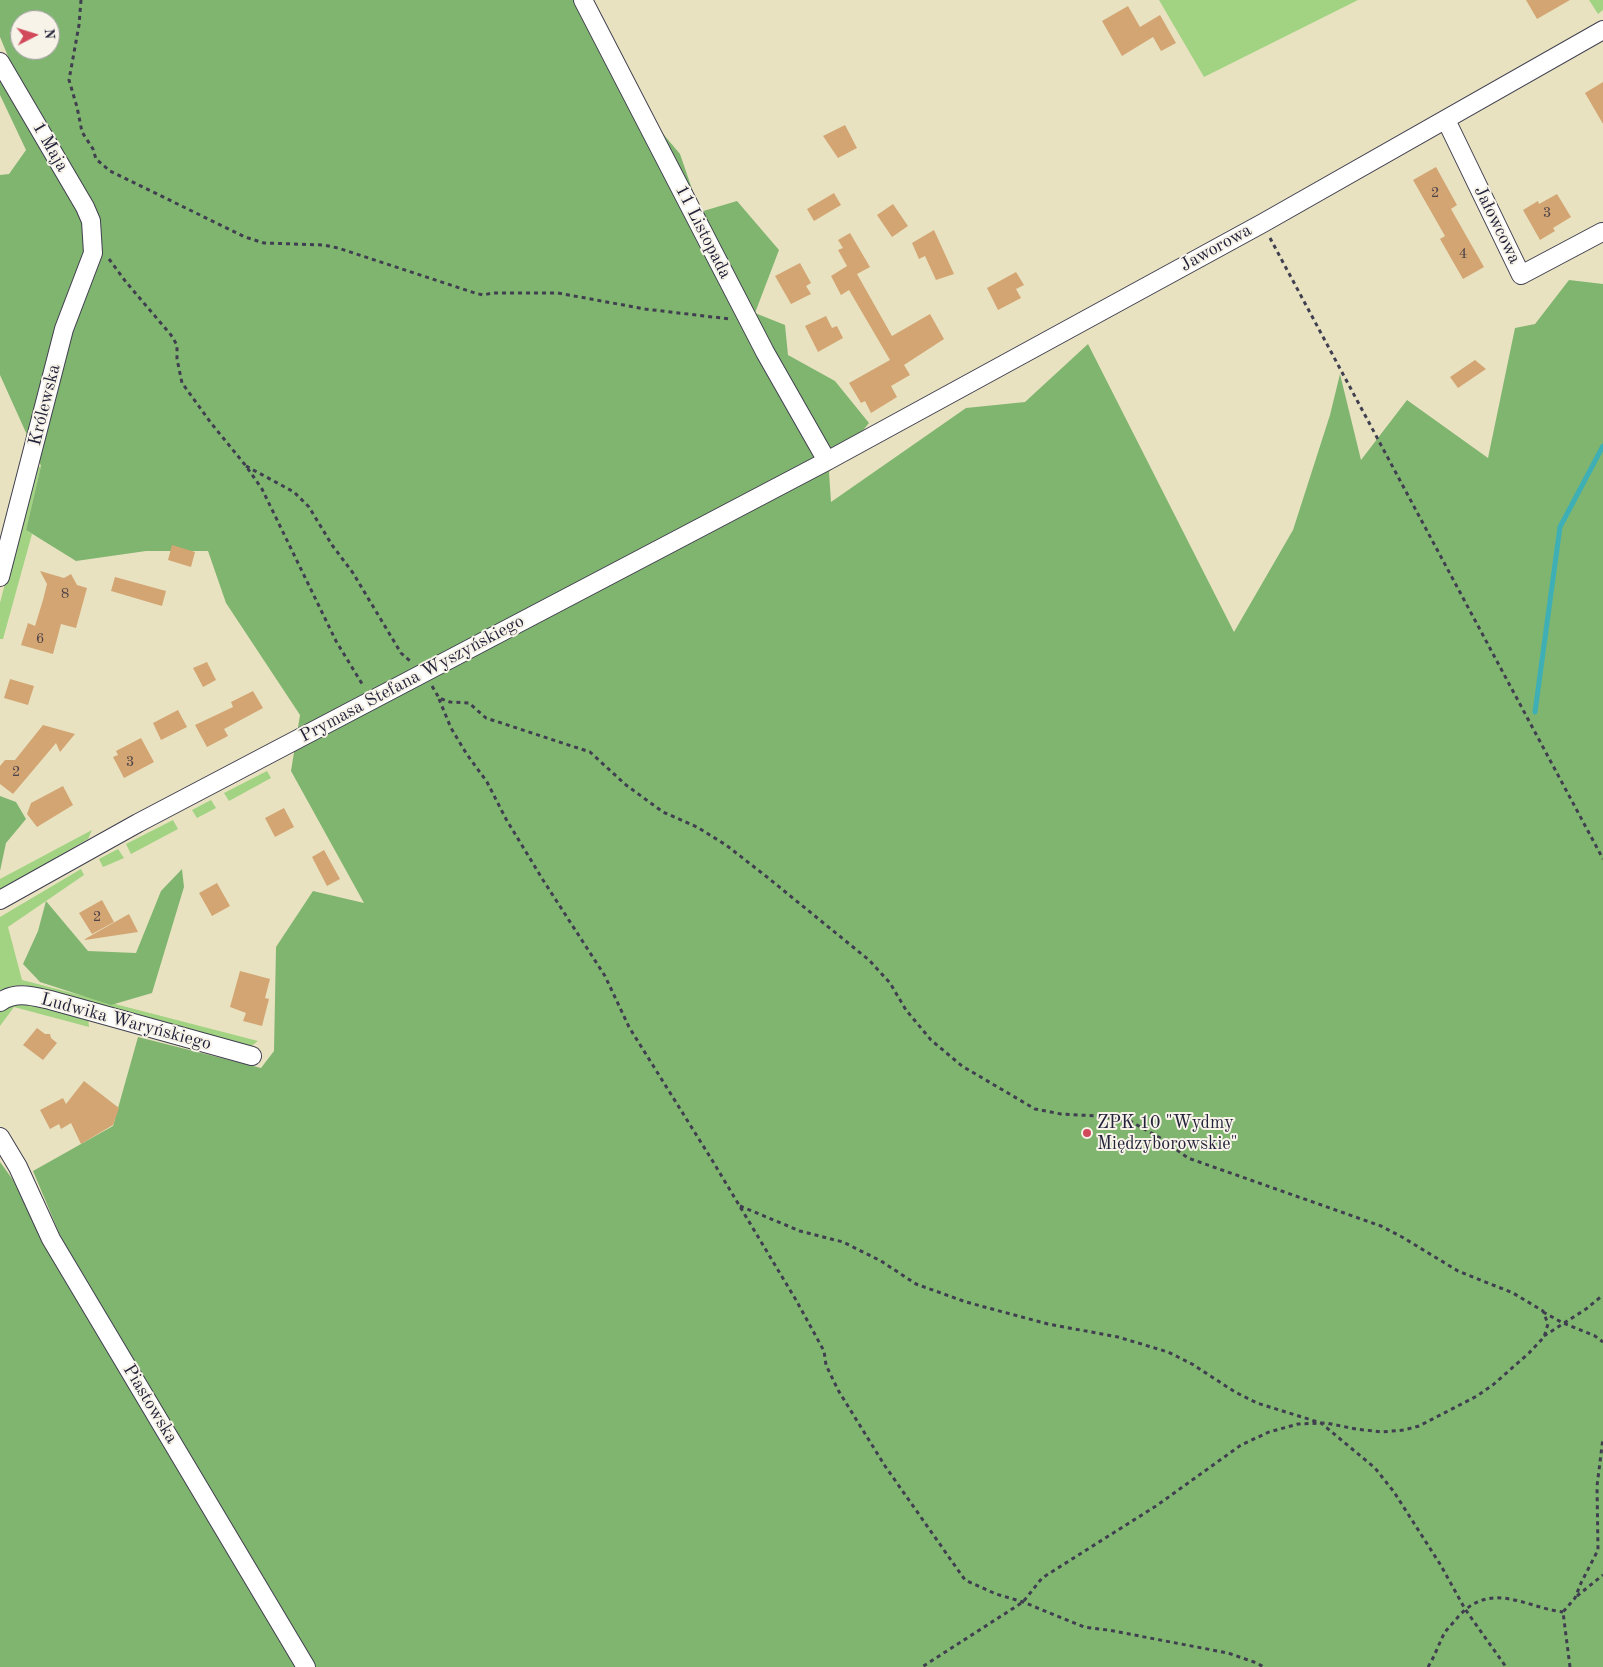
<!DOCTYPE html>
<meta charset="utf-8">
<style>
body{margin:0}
#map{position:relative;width:1603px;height:1667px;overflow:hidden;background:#e8e2c1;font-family:"Old Standard TT",serif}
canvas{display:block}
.north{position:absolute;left:10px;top:10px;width:50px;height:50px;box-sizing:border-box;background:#f7f3e8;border:1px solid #a29fa3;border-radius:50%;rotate:85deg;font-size:14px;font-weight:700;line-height:20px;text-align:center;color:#22223b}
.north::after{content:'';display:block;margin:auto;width:18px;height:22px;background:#d1495b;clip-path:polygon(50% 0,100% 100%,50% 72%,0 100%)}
</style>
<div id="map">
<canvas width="1603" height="1667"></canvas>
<div class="north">N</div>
</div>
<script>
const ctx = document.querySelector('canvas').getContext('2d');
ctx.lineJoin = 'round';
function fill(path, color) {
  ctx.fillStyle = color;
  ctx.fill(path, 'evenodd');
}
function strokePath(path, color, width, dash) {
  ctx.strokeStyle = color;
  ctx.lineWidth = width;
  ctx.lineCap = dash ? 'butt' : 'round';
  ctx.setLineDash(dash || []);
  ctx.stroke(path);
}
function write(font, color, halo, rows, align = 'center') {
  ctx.font = font + ' "Old Standard TT",serif';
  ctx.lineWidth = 4;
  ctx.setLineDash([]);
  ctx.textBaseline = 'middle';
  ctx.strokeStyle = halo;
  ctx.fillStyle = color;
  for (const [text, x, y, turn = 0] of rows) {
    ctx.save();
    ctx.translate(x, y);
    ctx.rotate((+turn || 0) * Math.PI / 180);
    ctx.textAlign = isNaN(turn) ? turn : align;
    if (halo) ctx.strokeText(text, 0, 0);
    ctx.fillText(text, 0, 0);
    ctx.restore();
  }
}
fill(new Path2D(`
 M 1159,0 L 1358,0 L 1204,77 Z
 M 1589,0 L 1603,0 L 1603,10 L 1598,14 Z
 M 41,466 L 26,530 L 32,534 L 3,639 L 0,639 L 0,603 L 34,470 Z
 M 267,771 L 271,778 L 229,801 L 224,793 Z
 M 211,800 L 216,808 L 197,818 L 192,810 Z
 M 173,820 L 178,829 L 131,854 L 126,844 Z
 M 92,830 L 88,839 L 0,890 L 0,879 Z
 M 118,849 L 124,858 L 103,867 L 99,859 Z
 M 81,869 L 84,875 L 8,927 L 22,980 L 258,1041 L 250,1047 L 24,985 L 12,986 L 0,991 L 0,917 Z
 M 29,1002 L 88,1018 L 89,1027 L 14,1007 L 0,1026 L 0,1012 L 8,1006 Z`), '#a1d382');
fill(new Path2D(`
 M 0,0 L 575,0 L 610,71 L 680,154 L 700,212 L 737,201 L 779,250 L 755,313 L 785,325 L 788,355 L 835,381 L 869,423 L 829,472 L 831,502 L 966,408 L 1025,402 L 1088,344 L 1234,632 L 1293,530 L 1330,415 L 1340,374 L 1361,460 L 1407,400 L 1488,458 L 1515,328 L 1535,324 L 1569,280 L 1603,284 L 1603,1667 L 0,1667 L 0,1162 L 13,1180 L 47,1250 L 140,1395 L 151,1391 L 62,1240 L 33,1171 L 113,1126 L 138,1037 L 261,1068 L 274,1051 L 276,947 L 313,891 L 364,903 L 291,771 L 300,715 L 226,603 L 208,551 L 146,551 L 76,561 L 26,530 L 41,466 L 0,375 L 0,175 L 9,174 L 26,150 L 0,95 L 0,66 L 10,61 L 0,37 ZM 20,20 L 50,20 L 50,50 L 20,50 Z
 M 0,796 L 16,802 L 26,819 L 6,843 L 0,871 Z
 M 182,869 L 184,887 L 152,993 L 111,1005 L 40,982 L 23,964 L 38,931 L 46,901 L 88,951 L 136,953 L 161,891 Z`), '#80b570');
strokePath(new Path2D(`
 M 1535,712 L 1560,527 L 1603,446`), '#3eafb5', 5);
fill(new Path2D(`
 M 1526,0 L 1570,0 L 1537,19 Z
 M 1128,6 L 1140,27 L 1160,15 L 1176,43 L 1161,51 L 1153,37 L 1122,56 L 1102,21 Z
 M 1603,82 L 1603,124 L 1585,93 Z
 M 845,125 L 857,148 L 838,158 L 823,136 Z
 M 1436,167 L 1457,205 L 1451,209 L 1484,267 L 1463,279 L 1440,239 L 1445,236 L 1413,180 Z
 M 834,193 L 841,205 L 814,221 L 807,209 Z
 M 1557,194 L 1571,217 L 1553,228 L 1555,231 L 1540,240 L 1523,210 L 1538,201 L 1539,204 Z
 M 893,204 L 908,226 L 892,237 L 877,215 Z
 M 934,230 L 954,274 L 936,280 L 925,256 L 919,259 L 912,243 Z
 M 850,233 L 870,267 L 857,274 L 892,336 L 930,314 L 944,339 L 904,365 L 910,375 L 891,386 L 897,397 L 871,413 L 865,401 L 861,403 L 849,383 L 890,360 L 849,290 L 841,295 L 831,276 L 847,266 L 838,250 L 843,248 L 838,240 Z
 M 800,263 L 811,283 L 806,286 L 811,294 L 791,304 L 775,276 Z
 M 1016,272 L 1024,285 L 1016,289 L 1021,298 L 998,310 L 987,288 Z
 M 826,316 L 832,328 L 837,326 L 843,338 L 818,352 L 805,326 Z
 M 1475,360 L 1486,369 L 1458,388 L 1450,377 Z
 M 172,545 L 195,552 L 191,567 L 168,560 Z
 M 40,571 L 64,578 L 71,574 L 77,585 L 87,588 L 76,628 L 61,624 L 53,654 L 21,645 L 28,623 L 35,626 L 43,600 L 47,584 Z
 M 115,577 L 166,591 L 162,606 L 111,591 Z
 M 207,662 L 216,680 L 203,687 L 193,668 Z
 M 10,679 L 34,686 L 28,705 L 4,698 Z
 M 253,691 L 263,708 L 224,729 L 228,736 L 207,747 L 195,725 L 233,707 L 231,702 Z
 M 178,710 L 187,727 L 161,740 L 153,723 Z
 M 43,725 L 75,734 L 60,752 L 56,743 L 13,794 L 0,784 L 0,766 L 5,760 L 15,760 Z
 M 141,738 L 154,762 L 124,778 L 113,757 L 118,755 L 116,751 Z
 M 63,786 L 73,805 L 37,827 L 27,814 L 31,803 Z
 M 284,808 L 294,827 L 275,837 L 265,818 Z
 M 324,850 L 340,879 L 327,886 L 312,857 Z
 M 217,883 L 230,906 L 212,916 L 199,893 Z
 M 102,900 L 114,922 L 92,934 L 79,913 Z
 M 129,914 L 138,932 L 85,940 L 85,939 Z
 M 240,971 L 270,979 L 265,998 L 269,999 L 262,1026 L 243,1021 L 246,1013 L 230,1007 Z
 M 37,1028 L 45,1034 L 50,1034 L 51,1038 L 57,1043 L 43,1060 L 23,1045 Z
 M 84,1081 L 119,1108 L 113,1125 L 81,1144 L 71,1123 L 61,1129 L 59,1124 L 50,1129 L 40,1110 L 63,1098 L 66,1104 Z`), '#d3a573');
const minor = new Path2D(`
 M 583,0 L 765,352 L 827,461
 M 0,62 L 85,207 L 91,221 L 93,253 L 64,329 L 0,577
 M 1446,120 L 1521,275 L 1602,232
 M 0,900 L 138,823 L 827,461 L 1263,223 L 1603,30
 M 0,1002 C 16,991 32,996 50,1000 L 252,1056
 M 0,1137 L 18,1167 L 51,1239 L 306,1667`);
strokePath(minor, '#403f4f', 20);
strokePath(new Path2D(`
 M 81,0 L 79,25 L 69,80 L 77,107 L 82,132 L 93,149 L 96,159 L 110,171 L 245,237 L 264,243 L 324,245 L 338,248 L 475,293 L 483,295 L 493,293 L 558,293 L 645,309 L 730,319
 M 1270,238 L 1603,859
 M 109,259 L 126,282 L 171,335 L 177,345 L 177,359 L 182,383 L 211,423 L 246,466 L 262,489 L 336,641 L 364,687
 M 246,466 L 294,492 L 309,507 L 332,545 L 353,573 L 401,653 L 410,661
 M 432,686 L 439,698 L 450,702 L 469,703 L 486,718 L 590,752 L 626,785 L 663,812 L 697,827 L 726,845 L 767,877 L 869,960 L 890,983 L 906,1010 L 931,1040 L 962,1066 L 1035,1109 L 1061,1114 L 1097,1116 L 1130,1121 L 1162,1139 L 1188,1158 L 1381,1226 L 1402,1237 L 1458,1271 L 1513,1293 L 1543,1311 L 1548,1324 L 1544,1337 L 1529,1353 L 1494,1384 L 1477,1396 L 1419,1426 L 1404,1430 L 1382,1432 L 1356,1429 L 1326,1423 L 1298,1424 L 1269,1432 L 1241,1445 L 1156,1506 L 1042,1578 L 1023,1602 L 922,1667
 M 439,699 L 451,728 L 466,753 L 487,782 L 506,819 L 543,880 L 605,976 L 629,1027 L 712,1160 L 796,1300 L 824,1351 L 826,1365 L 838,1390 L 885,1466 L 965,1580 L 996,1594 L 1023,1602 L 1084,1627 L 1108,1630 L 1228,1653 L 1254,1662 L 1264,1667
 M 740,1206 L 800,1231 L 843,1242 L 881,1261 L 916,1284 L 966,1302 L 1048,1324 L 1118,1337 L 1168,1352 L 1192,1364 L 1235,1392 L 1257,1403 L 1321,1423 L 1375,1468 L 1394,1492 L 1440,1564 L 1465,1609 L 1506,1667
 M 1543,1312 L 1563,1323 L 1595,1336 L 1603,1342
 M 1544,1336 L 1586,1309 L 1603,1295
 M 1577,1596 L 1603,1575
 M 1428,1667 C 1435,1656 1439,1643 1445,1632 C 1449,1627 1454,1622 1458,1617 C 1491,1580 1524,1607 1563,1612
 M 1570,1667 L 1563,1612 L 1575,1598 L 1581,1583 L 1598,1550 L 1597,1486 L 1603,1438`), '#403f4f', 3, [4, 4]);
strokePath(minor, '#fff', 18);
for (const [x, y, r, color] of [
 [1087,1133,5,"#d1495b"]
]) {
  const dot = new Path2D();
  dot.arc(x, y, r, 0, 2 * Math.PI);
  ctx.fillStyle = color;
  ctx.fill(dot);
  strokePath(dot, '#f7f3e8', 2);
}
write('15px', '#4e4349', null, [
 ["2",1435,193],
 ["3",1547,213],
 ["4",1463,254],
 ["8",65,594],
 ["6",40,639],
 ["3",130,762],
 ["2",16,772],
 ["2",97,917]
]);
write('18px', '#22223b', '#f7f3e8', [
 ["1 Maja",50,147,60],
 ["Jałowcowa",1497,225,64],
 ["11 Listopada",703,232,63],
 ["Jaworowa",1216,248,-29],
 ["Królewska",45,405,-76],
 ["Prymasa Stefana Wyszyńskiego",412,679,-28],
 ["Ludwika Waryńskiego",126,1022,15],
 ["Piastowska",150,1404,59]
]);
write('18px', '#22223b', '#f7f3e8', [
 ["ZPK 10 \"Wydmy",1097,1123],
 ["Międzyborowskie\"",1097,1144]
], 'left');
</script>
